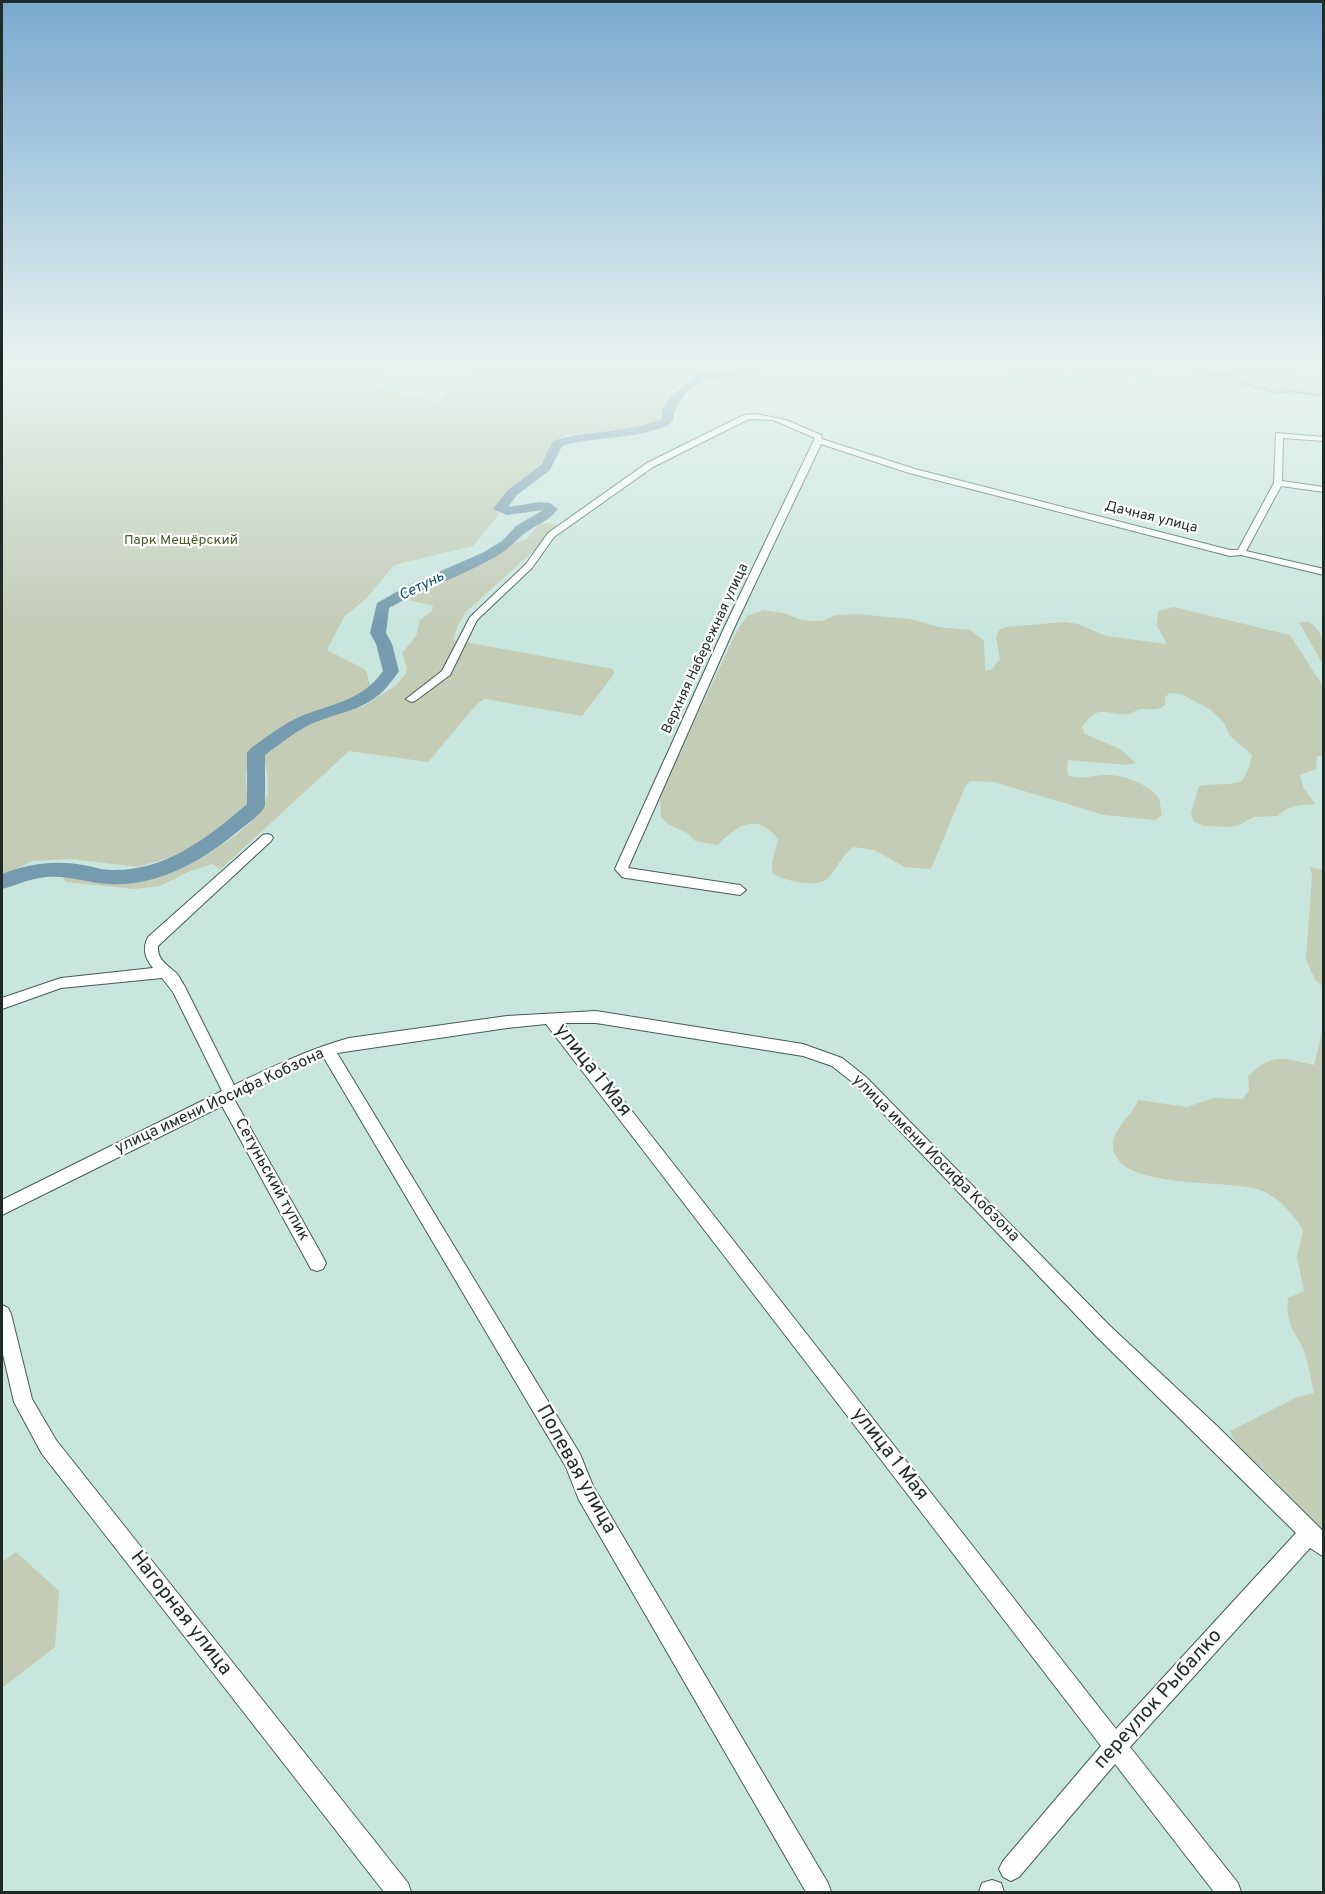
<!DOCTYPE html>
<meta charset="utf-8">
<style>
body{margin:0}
#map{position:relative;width:1325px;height:1894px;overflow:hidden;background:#c9e6de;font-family:Overpass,sans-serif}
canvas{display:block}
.frame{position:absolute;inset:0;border:3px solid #1f2b28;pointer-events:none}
</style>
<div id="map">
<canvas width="1325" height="1894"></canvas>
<div class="frame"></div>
</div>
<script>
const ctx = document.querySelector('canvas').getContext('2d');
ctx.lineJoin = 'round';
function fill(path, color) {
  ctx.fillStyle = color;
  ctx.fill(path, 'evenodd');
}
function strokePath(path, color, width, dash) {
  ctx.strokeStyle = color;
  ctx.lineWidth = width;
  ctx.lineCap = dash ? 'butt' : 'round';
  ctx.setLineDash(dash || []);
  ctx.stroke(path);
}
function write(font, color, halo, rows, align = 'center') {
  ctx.font = font + ' Overpass,sans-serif';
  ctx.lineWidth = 4.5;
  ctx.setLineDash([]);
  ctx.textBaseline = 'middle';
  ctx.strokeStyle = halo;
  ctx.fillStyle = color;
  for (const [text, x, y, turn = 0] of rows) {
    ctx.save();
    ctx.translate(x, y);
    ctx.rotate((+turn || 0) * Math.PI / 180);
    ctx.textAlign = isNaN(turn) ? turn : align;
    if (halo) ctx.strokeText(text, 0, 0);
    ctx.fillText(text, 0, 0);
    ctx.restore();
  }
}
fill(new Path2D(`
 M 2,362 L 342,362 L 389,366 L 372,387 L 440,402 L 481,362 L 733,362 L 721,370 L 698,373 L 680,385 L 667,400 L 657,422 L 647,427 L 565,435 L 555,443 L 539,466 L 473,546 L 394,565 L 367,598 L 344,617 L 327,650 L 366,670 L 370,685 L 368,692 C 334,704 259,726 248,765 C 244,777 247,790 248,802 L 233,822 L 209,839 L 174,856 L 138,867 L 71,859 L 32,861 L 2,876 Z
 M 1020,362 L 1132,362 C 1144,364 1151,370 1161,375 L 1160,378 L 1131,377 L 1117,381 L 1089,380 L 1065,373 L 1059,375 L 1056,380 L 1023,378 L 1006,373 L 1007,368 L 1018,366 Z
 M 1156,362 L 1255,362 L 1323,376 L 1323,396 L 1275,392 L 1248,386 L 1241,389 L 1211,364 L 1206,365 L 1208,370 L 1201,370 Z
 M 548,523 L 556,525 L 559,528 L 466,612 L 458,625 L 453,640 L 613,669 L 614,674 L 582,716 L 485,699 L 477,704 L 428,762 L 349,751 L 221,869 L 212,864 L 188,872 L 160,886 L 134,889 L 66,882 L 61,875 C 89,874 117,882 145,878 C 181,871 253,836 266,799 C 272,784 265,769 264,754 L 276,741 L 301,725 L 364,706 L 395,686 L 405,675 L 407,669 L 402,653 L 416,636 L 420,620 L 432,611 L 433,606 C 423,602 412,603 404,597 L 408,592 L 502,553 L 512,544 L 527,539 L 539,524 Z
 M 1174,607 L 1290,635 L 1323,686 L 1323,756 L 1317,756 L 1316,769 L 1300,775 L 1303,787 L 1315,804 C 1302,805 1287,805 1278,816 L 1254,817 L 1239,825 L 1229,827 L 1204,826 L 1193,821 L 1191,813 L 1199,786 C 1214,783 1228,786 1242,781 L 1249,768 L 1252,755 L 1229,735 L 1224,723 L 1211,710 L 1181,694 L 1169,693 L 1165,698 L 1165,705 C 1158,711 1151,709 1142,709 C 1136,709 1134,713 1129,714 C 1105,717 1102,700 1082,727 L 1085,734 L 1120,749 L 1136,763 L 1126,765 L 1068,760 L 1067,768 L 1068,775 C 1082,780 1089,776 1102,775 C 1123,774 1146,782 1159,798 L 1162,815 L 1155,820 L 1104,815 L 994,782 L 970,781 L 965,787 L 931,869 L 905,867 L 874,850 L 854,847 C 842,855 839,865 830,876 C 820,890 784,881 772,873 L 772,863 L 778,839 C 757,812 737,825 718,845 L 695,841 L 689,834 L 668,824 L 661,817 L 660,794 L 736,633 L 747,616 L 763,610 L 784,613 L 801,620 L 811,621 L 822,621 L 836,615 L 857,614 L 910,619 L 939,627 L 970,630 L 984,641 L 985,671 L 992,669 L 1000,659 L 996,637 L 999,630 L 1005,627 L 1065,622 L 1078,624 L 1106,636 L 1167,644 L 1157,626 L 1158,611 Z
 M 1299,622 L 1309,622 C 1325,632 1324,647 1323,665 Z
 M 1310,867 L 1323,870 L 1323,986 L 1315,980 L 1306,959 L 1312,876 Z
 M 1323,1028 L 1323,1529 L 1261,1467 L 1240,1451 L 1230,1431 L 1297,1397 L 1314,1393 C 1311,1381 1309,1368 1306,1356 C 1297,1331 1285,1328 1288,1298 L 1304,1291 L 1297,1257 L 1303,1230 C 1293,1214 1279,1197 1260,1190 C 1232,1178 1101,1193 1114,1138 C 1118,1124 1133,1114 1138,1100 L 1187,1107 L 1213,1098 L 1243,1099 L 1249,1090 L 1248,1076 C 1274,1052 1282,1058 1314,1065 Z
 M 16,1552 L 59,1591 L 55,1647 L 2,1688 L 2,1562 Z`), '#c4ccb6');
strokePath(new Path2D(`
 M 1067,362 L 1091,369 L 1104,369 L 1102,365 L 1106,362
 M 1173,362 L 1205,373 L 1234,377 L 1244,384 L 1279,393 L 1290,391 L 1324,396`), '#769bae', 2);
fill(new Path2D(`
 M 754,362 L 767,362 C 749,379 728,374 706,380 C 690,384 674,405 673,421 C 654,439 591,436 562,446 L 550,470 L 517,495 L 508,507 L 540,502 L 550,503 L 558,509 C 549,521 539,523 528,531 C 516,539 510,549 495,557 C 461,577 423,588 389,608 L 386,633 L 392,644 L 399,671 C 372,712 352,707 311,724 C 294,732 280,744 265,755 L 265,806 C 260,815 250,822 242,828 C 205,859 160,887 109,884 C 88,883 68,875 46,877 C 29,879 17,885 2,889 L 2,874 C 27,864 55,860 83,865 C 92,866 101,870 110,870 C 164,872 208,838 247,804 L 247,753 L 250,749 C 265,738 280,726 297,718 C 330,703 362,702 383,671 L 376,644 L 370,633 L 377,603 L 407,586 L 484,552 L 502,541 L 516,526 L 543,510 L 507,515 L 493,509 L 508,490 L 541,465 L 553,441 C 589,429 627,434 661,419 L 662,410 L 670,397 L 697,375 L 735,371 Z`), '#769bae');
const minor = new Path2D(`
 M 756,414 L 786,420 L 821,435 L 822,439 L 831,442 L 915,469 L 1230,550 L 1238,550 L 1274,483 L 1276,433 L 1324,437 L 1324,441 L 1283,438 L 1282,481 L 1324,487 L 1324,492 L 1281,486 L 1246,551 L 1324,569 L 1324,575 L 1241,555 L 1230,556 L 909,473 L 821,444 L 735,626 L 628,868 L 740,885 L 746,890 L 740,895 L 626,878 L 622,877 L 615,869 L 725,626 L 815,438 L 773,420 L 749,419 L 653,467 L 554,537 L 532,568 L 477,620 L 450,675 L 415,701 L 411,702 L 406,699 L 442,671 L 470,617 L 526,564 L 548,533 L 647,463 L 744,415 Z
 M 267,834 L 271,835 L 273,838 L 271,841 L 158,946 C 157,959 166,964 175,972 C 179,975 181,981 184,985 L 234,1085 C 272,1067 309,1049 349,1038 L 507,1016 L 596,1011 L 803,1044 L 842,1058 L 866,1077 L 1109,1325 L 1216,1425 L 1324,1532 L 1324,1557 L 1310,1548 L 1130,1747 L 1238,1883 L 1241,1892 L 1214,1892 L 1115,1764 L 1019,1877 L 1011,1881 L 1003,1877 L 999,1869 L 1003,1861 L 1101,1746 L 546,1024 L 507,1028 L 337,1053 L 580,1454 L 593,1486 L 828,1883 L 831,1892 L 806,1892 L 579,1500 L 566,1467 L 324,1058 L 286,1073 L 234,1099 L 323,1257 L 326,1263 L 323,1269 L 317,1271 L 311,1269 L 222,1106 L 2,1215 L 2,1200 L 222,1091 L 173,992 L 162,978 L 61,988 L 2,1009 L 2,998 L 61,978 L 153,968 C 145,958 142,949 148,937 L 263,835 ZM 563,1023 L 596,1023 L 803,1056 L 832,1066 L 856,1085 L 1097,1337 L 1296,1533 L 1116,1729 Z
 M 2,1305 L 8,1308 L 11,1314 L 32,1399 L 56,1440 L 408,1883 L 411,1892 L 384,1892 L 42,1454 L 14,1402 L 2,1350 Z
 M 992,1880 L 1001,1883 L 1004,1892 L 979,1892 L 982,1883 Z`);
strokePath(minor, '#435d56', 2);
fill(minor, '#fff');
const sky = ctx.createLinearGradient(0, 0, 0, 627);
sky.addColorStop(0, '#7aaad1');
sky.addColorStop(0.58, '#e7f4f0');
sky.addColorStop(1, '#e7f4f000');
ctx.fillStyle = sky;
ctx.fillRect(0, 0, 1325, 627);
write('14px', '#1f2b28', '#fff', [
 ["Дачная улица",1151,518,14],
 ["Верхняя Набережная улица",706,649,-65]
]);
write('14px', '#4c5c26', '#fff', [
 ["Парк Мещёрский",181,541]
]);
write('italic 15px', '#07536e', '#fff', [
 ["Сетунь",422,587,-26]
]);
write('16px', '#1f2b28', '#fff', [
 ["улица имени Иосифа Кобзона",220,1102,-25],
 ["улица имени Иосифа Кобзона",935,1159,45],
 ["Сетуньский тупик",271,1180,61]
]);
write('20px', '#1f2b28', '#fff', [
 ["улица 1 Мая",592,1071,52],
 ["улица 1 Мая",889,1455,52],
 ["Полевая улица",575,1470,61],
 ["Нагорная улица",180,1614,52],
 ["переулок Рыбалко",1159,1700,-48]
]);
</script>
